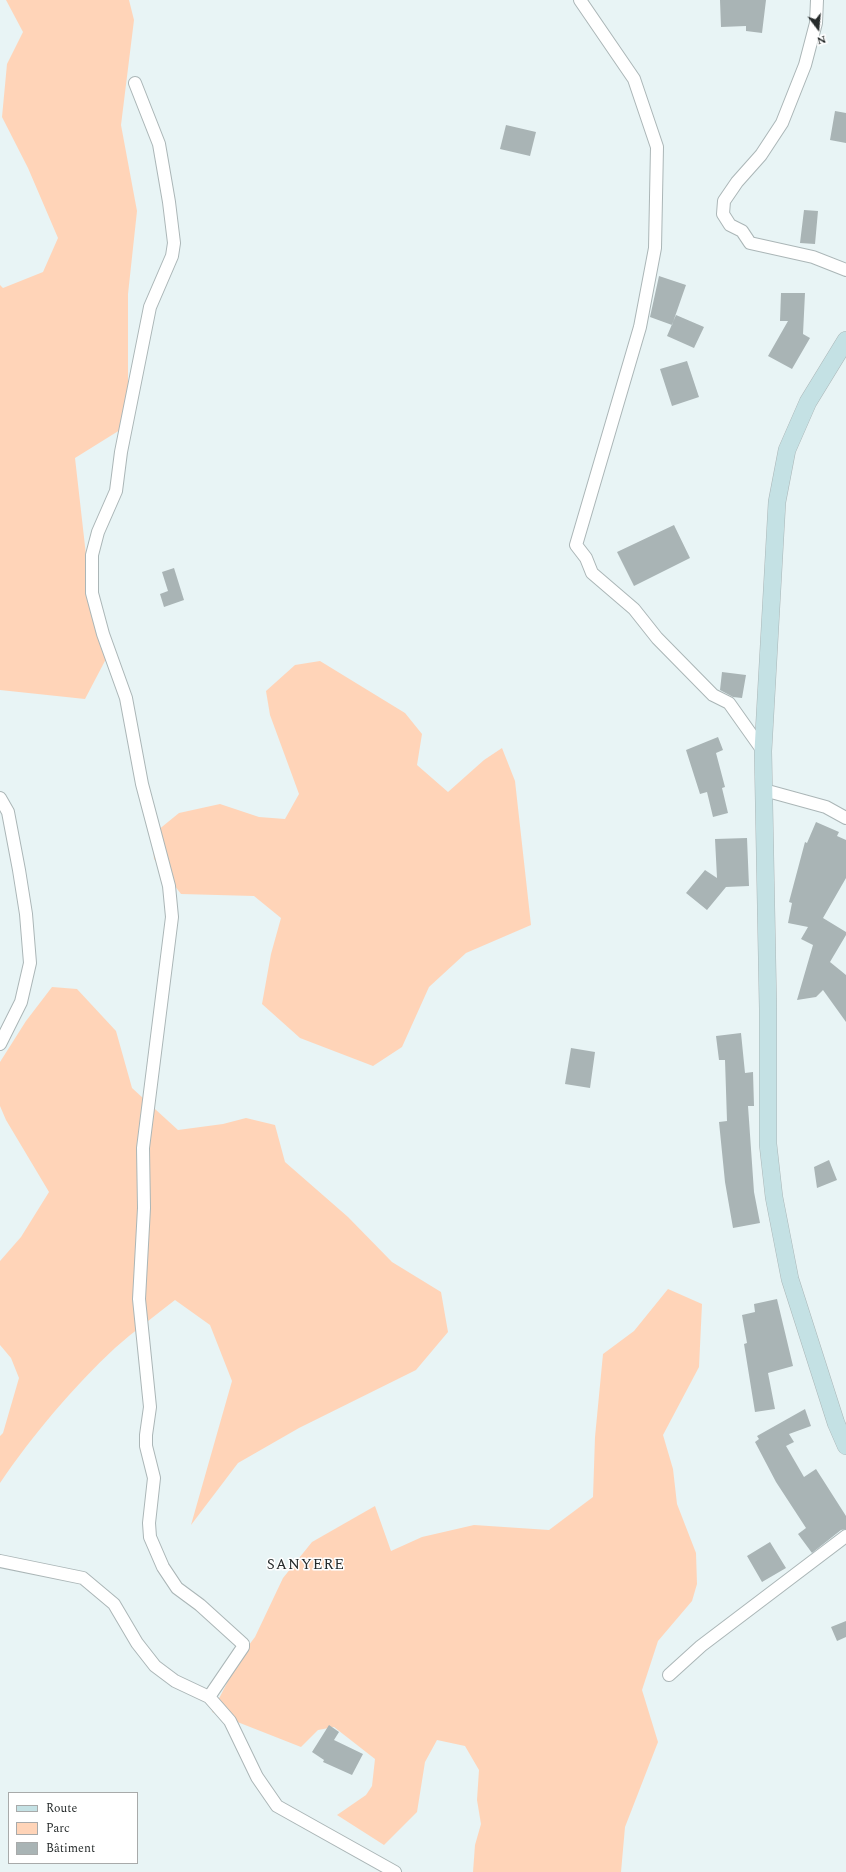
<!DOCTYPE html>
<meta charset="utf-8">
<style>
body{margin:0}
#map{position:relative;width:846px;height:1872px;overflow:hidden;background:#e8f4f5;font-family:Spectral,serif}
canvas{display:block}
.legend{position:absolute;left:8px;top:1792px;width:130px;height:72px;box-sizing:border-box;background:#fff;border:1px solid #a8aaaa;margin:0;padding:5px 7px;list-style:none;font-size:12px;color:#262b2b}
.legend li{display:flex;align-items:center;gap:8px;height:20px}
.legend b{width:20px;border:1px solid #a8aaaa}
.north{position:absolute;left:798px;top:8px;width:40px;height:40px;-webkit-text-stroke:3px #fff;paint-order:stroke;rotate:164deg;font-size:11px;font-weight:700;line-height:16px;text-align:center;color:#262b2b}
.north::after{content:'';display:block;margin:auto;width:14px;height:18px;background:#262b2b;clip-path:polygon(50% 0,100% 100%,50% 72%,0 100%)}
</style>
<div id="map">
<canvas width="846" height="1872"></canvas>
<ul class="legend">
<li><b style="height:5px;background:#c4e1e4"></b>Route</li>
<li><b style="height:11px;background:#ffd4b8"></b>Parc</li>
<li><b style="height:11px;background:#a9b4b5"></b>Bâtiment</li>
</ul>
<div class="north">N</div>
</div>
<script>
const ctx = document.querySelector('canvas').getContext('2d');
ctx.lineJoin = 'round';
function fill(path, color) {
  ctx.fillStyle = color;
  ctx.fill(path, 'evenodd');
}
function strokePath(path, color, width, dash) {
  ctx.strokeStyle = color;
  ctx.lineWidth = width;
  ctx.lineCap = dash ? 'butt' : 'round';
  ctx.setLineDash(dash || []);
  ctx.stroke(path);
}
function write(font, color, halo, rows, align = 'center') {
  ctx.font = font + ' Spectral,serif';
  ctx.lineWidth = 3;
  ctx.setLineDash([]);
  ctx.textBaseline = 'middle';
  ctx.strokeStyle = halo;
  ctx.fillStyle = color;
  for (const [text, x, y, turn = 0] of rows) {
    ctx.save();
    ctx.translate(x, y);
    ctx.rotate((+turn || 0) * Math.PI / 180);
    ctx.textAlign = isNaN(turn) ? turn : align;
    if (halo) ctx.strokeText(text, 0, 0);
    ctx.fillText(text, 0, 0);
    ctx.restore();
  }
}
fill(new Path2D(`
 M 6,0 L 129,0 L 134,20 L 121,125 L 137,211 L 128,294 L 128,425 L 75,458 L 91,599 L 107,657 L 85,699 L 0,690 L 0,285 L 3,288 L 43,272 L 58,238 L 28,168 L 2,117 L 7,64 L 23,32 Z
 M 320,661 L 405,713 L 422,734 L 417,765 L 448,792 L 484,760 L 502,748 L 515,781 L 531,925 L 466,953 L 429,987 L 402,1047 L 373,1066 L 300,1038 L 262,1004 L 271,954 L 281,918 L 254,896 L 181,894 L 154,859 L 152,835 L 179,813 L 220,804 L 259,817 L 285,819 L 299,794 L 270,715 L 266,691 L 295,665 Z
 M 52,987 L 77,989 L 116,1031 L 132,1088 L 178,1130 L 223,1124 L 246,1118 L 275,1125 L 285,1162 L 348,1217 L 392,1262 L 441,1292 L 448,1332 L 416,1370 L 299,1428 L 238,1463 L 191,1525 L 232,1381 L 210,1325 L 175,1300 C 155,1316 134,1331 115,1348 C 73,1387 32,1436 0,1483 L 0,1436 L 3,1433 L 19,1378 L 11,1358 L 0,1345 L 0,1261 L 21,1237 L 49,1192 L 6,1120 L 0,1106 L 0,1062 L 26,1021 Z
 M 668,1289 L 702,1304 L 699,1367 L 663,1435 L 673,1469 L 677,1504 L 696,1553 L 697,1584 L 692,1601 L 658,1641 L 642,1690 L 658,1742 L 625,1827 L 621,1872 L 473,1872 L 475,1845 L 481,1824 L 477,1800 L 479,1770 L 465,1746 L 437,1740 L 425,1762 L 417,1812 L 384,1845 L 337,1815 L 366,1795 L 372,1786 L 375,1759 L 334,1727 L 318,1730 L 301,1747 L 212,1712 L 242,1654 L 255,1637 L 283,1578 L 312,1542 L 375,1506 L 391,1551 L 422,1537 L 474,1525 L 549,1530 L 593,1497 L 595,1437 L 603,1354 L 634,1331 Z`), '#ffd4b8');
fill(new Path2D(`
 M 720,0 L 766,0 L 762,33 L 746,31 L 746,26 L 721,27 Z
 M 835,111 L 846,113 L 846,143 L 830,140 Z
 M 506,125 L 536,132 L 530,156 L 500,149 Z
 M 804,210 L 818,211 L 815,244 L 800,243 Z
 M 659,276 L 686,285 L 672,325 L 650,317 Z
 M 781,293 L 805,293 L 803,334 L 810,338 L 792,369 L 768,356 L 788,321 L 780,321 Z
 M 676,315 L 704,327 L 694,348 L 667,336 Z
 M 687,361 L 699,397 L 672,406 L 660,369 Z
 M 674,525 L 690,558 L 634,586 L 617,552 Z
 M 174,568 L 184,600 L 164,607 L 160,594 L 168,591 L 162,572 Z
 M 722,672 L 746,675 L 742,698 L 733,697 L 720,690 Z
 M 718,737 L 723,750 L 716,753 L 725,787 L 722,788 L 728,813 L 713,817 L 707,792 L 700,794 L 686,750 Z
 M 816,822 L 839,832 L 837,836 L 846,840 L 846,878 L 823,918 L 846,932 L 846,935 L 830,962 L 846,975 L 846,1022 L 823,990 L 816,997 L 797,1000 L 813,945 L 801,939 L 808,927 L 788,923 L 792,903 L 789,902 L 805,842 L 807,843 Z
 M 747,838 L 749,886 L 726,887 L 707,910 L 686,893 L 705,870 L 717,878 L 715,839 Z
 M 741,1033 L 745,1073 L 753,1072 L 754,1106 L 748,1106 L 754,1192 L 760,1223 L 733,1228 L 725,1182 L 719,1122 L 727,1121 L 725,1060 L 719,1060 L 716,1036 Z
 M 571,1048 L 595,1052 L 590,1088 L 565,1084 Z
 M 829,1160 L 837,1180 L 817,1188 L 814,1167 Z
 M 777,1299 L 793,1366 L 768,1373 L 775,1409 L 755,1412 L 744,1344 L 747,1343 L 742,1315 L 755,1312 L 754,1304 Z
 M 805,1409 L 811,1426 L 789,1434 L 794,1442 L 786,1446 L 804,1477 L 816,1469 L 846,1516 L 846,1529 L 841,1530 L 812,1553 L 798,1534 L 806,1528 L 776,1482 L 755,1442 L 759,1439 L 757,1436 Z
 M 770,1542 L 786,1568 L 762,1582 L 747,1556 Z
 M 846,1621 L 846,1637 L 837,1641 L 831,1627 Z
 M 329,1725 L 339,1732 L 334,1740 L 363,1754 L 352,1775 L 323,1762 L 324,1760 L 312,1752 Z`), '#a9b4b5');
const street = new Path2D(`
 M 580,0 L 634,79 L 657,147 L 655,248 L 640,327 L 576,545 L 586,558 L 592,573 L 634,609 L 657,638 L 713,695 L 729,703 L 763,751
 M 817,0 L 816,23 L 805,65 L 782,123 L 761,155 L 737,182 L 724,201 L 723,214 L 730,225 L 742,231 L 750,243 L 813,257 L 846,270
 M 135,83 L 159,144 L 169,202 L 174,243 L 172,256 L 150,307 L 121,452 L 116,491 L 98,532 L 92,555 L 92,593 L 103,634 L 126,698 L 142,784 L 169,886 L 172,917 L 143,1148 L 144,1208 L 139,1299 L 150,1407 L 146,1435 L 146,1446 L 154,1478 L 149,1523 L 150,1537 L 163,1567 L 177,1588 L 200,1605 L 243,1644 L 243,1647 L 209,1697
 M 764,790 L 826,807 L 846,818
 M 0,798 L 8,812 L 19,870 L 26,914 L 30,963 L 21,1002 L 0,1044
 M 0,1561 L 83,1578 L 114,1604 L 137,1643 L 155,1666 L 175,1681 L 209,1697 L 230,1721 L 257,1777 L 277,1806 L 395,1872
 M 669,1675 L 701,1646 L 846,1536`);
const secondary = new Path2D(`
 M 846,340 L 808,402 L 787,450 L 777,502 L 763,751 L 768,1009 L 768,1144 L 774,1197 L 790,1279 L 836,1423 L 846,1446`);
strokePath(street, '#abb6b7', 14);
strokePath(secondary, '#abb6b7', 18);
strokePath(street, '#fff', 12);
strokePath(secondary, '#c4e1e4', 17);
ctx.letterSpacing = '1px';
write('15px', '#262b2b', '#fff', [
 ["SANYERE",306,1566]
]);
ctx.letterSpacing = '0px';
</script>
